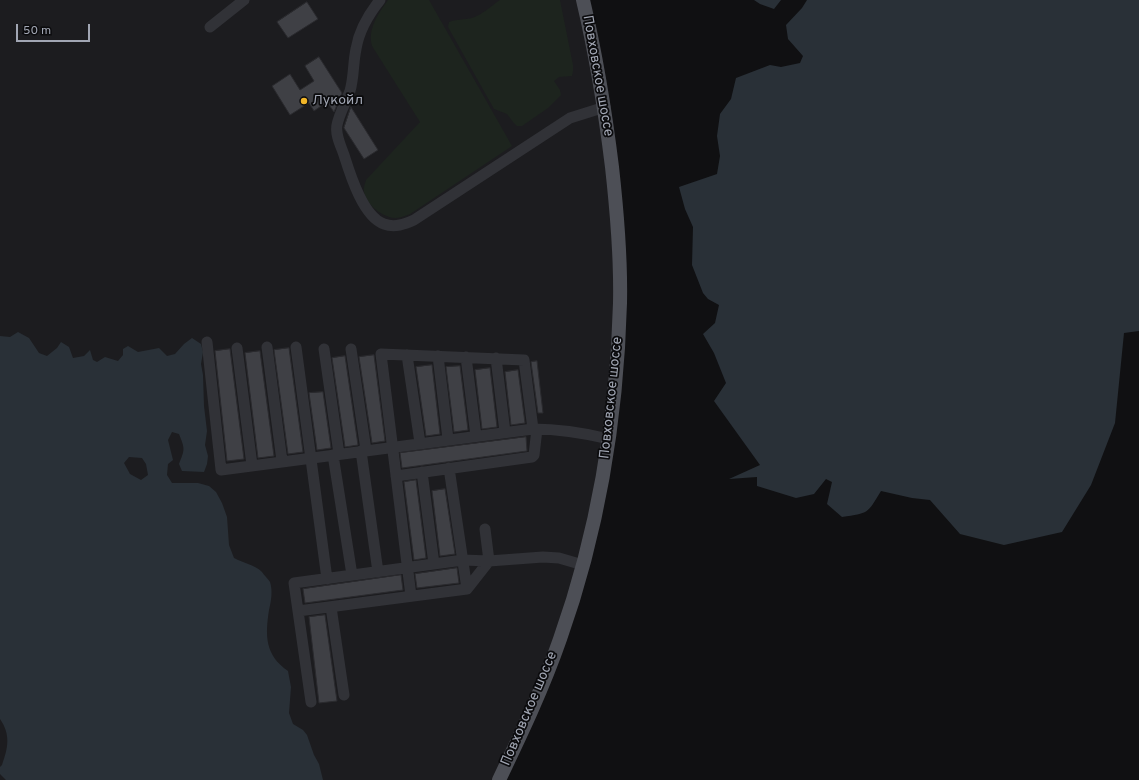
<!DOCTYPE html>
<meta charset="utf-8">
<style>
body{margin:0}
#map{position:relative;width:1139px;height:780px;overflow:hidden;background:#101012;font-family:Overpass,sans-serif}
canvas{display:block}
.scale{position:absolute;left:16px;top:24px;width:74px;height:18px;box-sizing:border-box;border:2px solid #a1a6b3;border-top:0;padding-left:5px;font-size:12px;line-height:14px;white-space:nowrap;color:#a1a6b3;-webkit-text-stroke:3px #0b0b0d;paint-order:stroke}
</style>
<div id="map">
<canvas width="1139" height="780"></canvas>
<div class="scale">50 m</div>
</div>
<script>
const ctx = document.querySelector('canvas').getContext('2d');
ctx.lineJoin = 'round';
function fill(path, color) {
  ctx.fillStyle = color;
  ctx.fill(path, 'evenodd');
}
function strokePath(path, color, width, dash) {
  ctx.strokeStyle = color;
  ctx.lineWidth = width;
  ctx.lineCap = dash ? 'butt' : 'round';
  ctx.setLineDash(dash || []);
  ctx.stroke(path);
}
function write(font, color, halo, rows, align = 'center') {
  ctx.font = font + ' Overpass,sans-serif';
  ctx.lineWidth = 3.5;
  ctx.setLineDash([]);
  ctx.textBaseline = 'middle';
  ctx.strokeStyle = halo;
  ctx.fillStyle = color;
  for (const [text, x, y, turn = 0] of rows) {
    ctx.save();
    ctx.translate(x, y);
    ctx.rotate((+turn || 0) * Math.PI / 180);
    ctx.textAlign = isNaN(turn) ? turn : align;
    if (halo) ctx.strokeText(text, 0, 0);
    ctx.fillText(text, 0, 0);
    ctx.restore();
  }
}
fill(new Path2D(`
 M 0,0 L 583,0 L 605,107 L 618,360 L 583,565 L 499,780 L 0,780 Z`), '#1c1c1f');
fill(new Path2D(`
 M 388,0 L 429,0 L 512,146 L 410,214 C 405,216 400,218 395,218 C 382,217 367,205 364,192 C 363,188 365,184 366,180 L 420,122 L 372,46 C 367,29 379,13 388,0 Z
 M 500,0 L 560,0 L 573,65 L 573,71 L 572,76 L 559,77 L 554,81 L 560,90 L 561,95 L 548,108 L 522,126 L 517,126 L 513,122 L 507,114 L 494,109 L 448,27 L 449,22 C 456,19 464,20 472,18 C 482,15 491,6 500,0 Z`), '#1d241e');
fill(new Path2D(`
 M 754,0 L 781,0 L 774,9 L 760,4 Z
 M 807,0 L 1139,0 L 1139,331 L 1124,333 L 1115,423 L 1091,485 L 1062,532 L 1004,545 L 960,534 L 930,500 L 912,498 L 881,491 C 867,514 869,513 842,517 L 827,504 L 832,482 L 826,479 L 814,494 L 796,498 L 757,486 L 757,477 L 729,479 L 760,465 L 714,401 L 726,383 L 714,353 L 703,334 L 715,323 L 719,305 L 708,299 L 703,293 L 692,265 L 693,227 L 685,209 L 679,187 L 717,174 L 720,156 L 717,136 L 720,114 L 731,99 L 736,78 L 770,65 L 781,67 L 800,63 L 803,56 L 788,39 L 786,25 L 802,8 Z
 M 18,332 L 29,338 L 39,353 L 47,356 L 57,348 L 61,342 L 69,347 L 73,358 L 84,356 L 90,350 L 93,360 L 97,362 L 105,357 L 118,361 L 123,355 L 123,349 L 128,346 L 138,352 L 159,348 L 167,356 L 175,354 L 184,344 L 192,338 L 201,344 L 203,352 L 201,364 L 203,375 L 204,406 L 207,431 L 205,445 L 208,456 L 207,464 L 204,472 L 182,471 L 179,464 C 185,449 185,449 179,434 L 172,432 L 168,440 L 173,460 L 168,464 L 167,475 L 172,483 L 198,483 L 209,486 L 216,492 L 222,503 L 227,517 L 229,545 L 234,558 C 243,563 255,565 262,572 C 264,575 268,579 270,582 C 273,591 271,602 269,610 C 265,636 265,655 288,671 L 291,687 L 289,713 L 293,724 L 303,730 L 307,735 L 314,755 L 319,764 L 323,780 L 6,780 L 0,774 L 0,767 L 2,765 C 8,748 11,735 0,719 L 0,336 L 10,337 ZM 129,457 L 142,458 L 146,464 L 148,475 L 141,480 L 130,474 L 124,463 Z`), '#293037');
const building = new Path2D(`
 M 307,2 L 318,19 L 288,38 L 277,22 Z
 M 319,57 L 342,93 L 334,112 L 327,102 L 314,111 L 309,103 L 290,115 L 272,86 L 290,74 L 300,90 L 314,81 L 305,66 Z
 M 351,107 L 378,150 L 364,159 L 344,128 Z
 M 289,348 L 303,452 L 288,454 L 274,350 Z
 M 230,349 L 244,459 L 227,461 L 215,351 Z
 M 260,351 L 274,456 L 258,458 L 245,353 Z
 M 374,355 L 385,441 L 372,443 L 359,357 Z
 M 345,356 L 358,445 L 345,447 L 332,358 Z
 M 537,361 L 543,413 L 538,413 L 531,362 Z
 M 432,365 L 440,434 L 426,436 L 416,367 Z
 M 460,366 L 468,430 L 454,432 L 446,367 Z
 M 490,368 L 497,427 L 482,429 L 475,370 Z
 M 518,370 L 525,423 L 511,425 L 505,372 Z
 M 323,392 L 331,448 L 317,450 L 309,393 Z
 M 526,437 L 527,451 L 402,468 L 400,453 Z
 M 416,480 L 426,558 L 414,560 L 404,482 Z
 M 445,489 L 455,554 L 440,556 L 432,491 Z
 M 457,568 L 459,583 L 417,588 L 415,574 Z
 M 401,575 L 403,590 L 305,603 L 303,589 Z
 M 325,615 L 337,701 L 319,703 L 309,617 Z`);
fill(building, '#3f4045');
strokePath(building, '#2a2a2e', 1);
strokePath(new Path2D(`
 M 380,0 C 368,15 359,30 356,49 C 353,63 354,77 350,91 C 346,102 339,114 337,125 C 335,135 341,146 344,155 C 350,174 363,217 384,224 C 395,228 405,224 414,220 L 570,118 L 605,107
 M 210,27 L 244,0
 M 207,342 L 221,470 L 533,429 C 559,429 584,433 609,439
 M 267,347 L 282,461
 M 296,347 L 327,579
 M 237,348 L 252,465
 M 324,349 L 339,454
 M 351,349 L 366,450
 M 407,355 L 420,443
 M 438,356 L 448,439
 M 466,357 L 476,436
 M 496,358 L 505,432
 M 361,451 L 378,572
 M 333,455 L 352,575
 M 449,468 L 467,589
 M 422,472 L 434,564
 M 396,476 L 532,457 L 534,455 L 537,429
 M 411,596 L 381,354 L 524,360 L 533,429
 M 331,607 L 344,695
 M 298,611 L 467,589 L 489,561 L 485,529
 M 311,702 L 294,583 L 463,560 L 489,561 L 543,557 L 559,558 L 583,565`), '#313237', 11);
strokePath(new Path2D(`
 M 499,780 C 521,734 543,688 560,639 C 598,532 617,417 620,303 C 621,258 617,212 612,167 C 605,110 596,55 583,0`), '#4d4f56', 14);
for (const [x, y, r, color] of [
 [304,101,4,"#f2b628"]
]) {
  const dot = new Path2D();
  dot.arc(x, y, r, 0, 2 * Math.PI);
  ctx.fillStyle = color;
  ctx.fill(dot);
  strokePath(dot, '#0b0b0d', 1.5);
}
write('14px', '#a1a6b3', '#0b0b0d', [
 ["Повховское шоссе",597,76,80],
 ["Повховское шоссе",612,398,-84],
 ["Повховское шоссе",530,709,-67]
]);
write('14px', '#a1a6b3', '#0b0b0d', [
 ["Лукойл",312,101]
], 'left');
</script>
